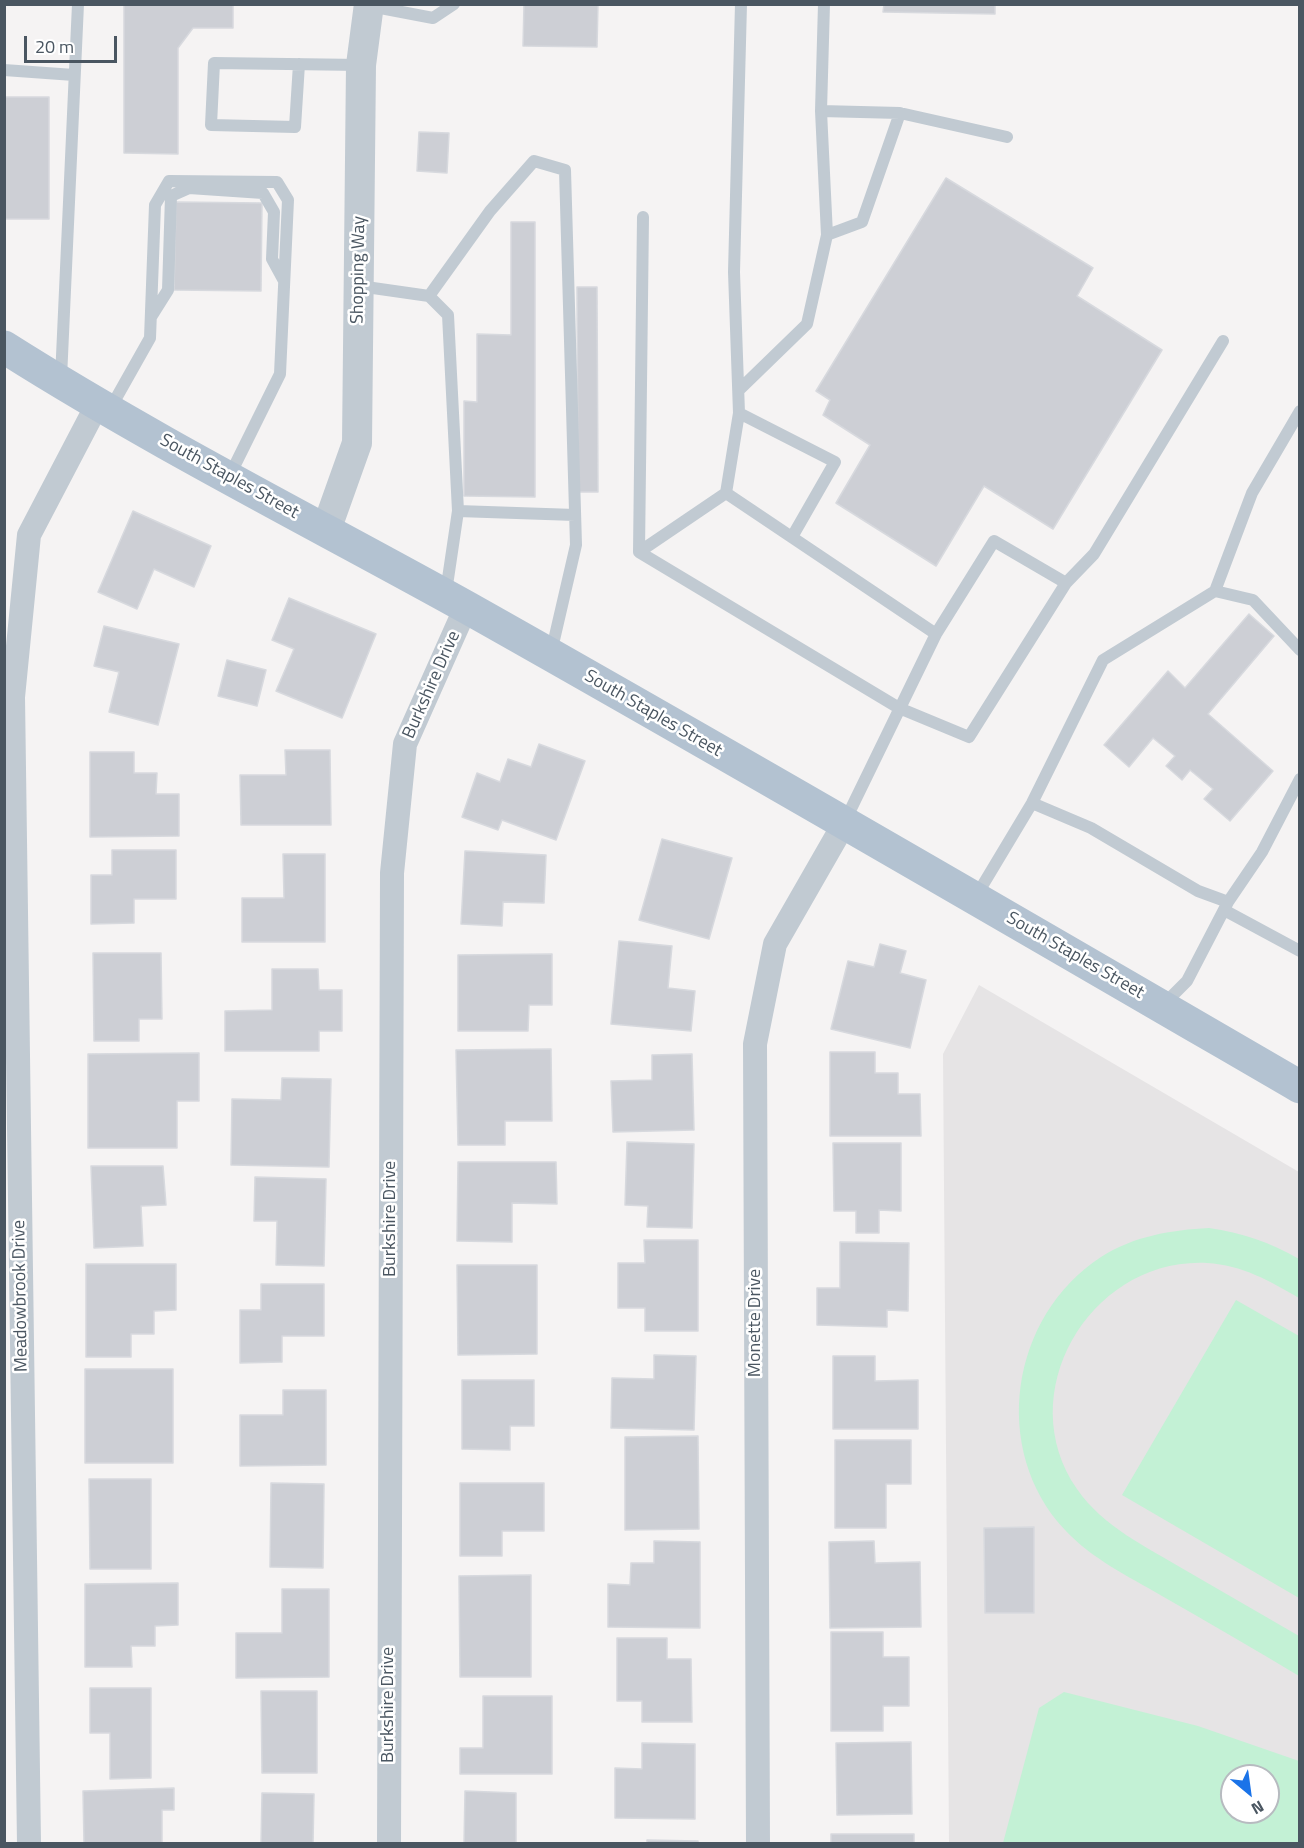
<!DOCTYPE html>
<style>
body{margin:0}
#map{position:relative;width:1304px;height:1848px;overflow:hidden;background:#f5f3f3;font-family:"Titillium Web",sans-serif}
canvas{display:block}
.frame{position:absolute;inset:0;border:6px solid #4a5661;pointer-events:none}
.north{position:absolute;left:1220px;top:1764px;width:60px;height:60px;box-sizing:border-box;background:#fff;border:2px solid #b7bbc0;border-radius:50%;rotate:151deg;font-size:16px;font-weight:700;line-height:24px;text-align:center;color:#4a5661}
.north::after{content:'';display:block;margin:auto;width:21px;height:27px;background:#1a73e8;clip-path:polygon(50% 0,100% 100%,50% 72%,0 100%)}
.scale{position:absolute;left:24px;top:36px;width:93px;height:27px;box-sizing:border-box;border:3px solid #4a5661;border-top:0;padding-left:8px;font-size:18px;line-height:21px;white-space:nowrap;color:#4a5661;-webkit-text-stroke:4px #fff;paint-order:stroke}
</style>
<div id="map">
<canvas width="1304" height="1848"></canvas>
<div class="frame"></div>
<div class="north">N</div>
<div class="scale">20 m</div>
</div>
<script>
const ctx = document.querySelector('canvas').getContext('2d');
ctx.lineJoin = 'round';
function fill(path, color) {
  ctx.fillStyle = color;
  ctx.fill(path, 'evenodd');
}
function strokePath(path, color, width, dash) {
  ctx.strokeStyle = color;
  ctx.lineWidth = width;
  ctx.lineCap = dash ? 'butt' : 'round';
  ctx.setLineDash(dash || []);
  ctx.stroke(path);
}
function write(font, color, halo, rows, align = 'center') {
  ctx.font = font + ' "Titillium Web",sans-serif';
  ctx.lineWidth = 5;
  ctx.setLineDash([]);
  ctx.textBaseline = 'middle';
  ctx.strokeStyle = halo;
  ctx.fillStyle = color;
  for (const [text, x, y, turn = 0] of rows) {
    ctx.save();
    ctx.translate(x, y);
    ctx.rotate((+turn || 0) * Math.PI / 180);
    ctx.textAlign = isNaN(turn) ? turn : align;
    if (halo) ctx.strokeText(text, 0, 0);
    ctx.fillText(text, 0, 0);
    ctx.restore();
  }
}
fill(new Path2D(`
 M 979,985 L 1299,1172 L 1299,1843 L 949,1843 L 943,1054 ZM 1232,1776 L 1268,1776 L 1268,1812 L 1232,1812 Z`), '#e6e4e5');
fill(new Path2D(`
 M 1209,1228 C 1242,1233 1270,1242 1299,1259 L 1299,1298 C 1270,1281 1242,1265 1207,1263 C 1092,1257 1010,1392 1077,1489 C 1103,1527 1147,1547 1185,1570 C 1223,1592 1261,1614 1299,1636 L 1299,1676 C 1254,1649 1208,1622 1162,1596 C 1128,1576 1092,1559 1065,1530 C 990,1450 1010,1316 1101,1257 C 1134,1236 1171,1230 1209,1228 Z
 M 1236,1300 L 1299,1336 L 1299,1598 L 1122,1495 Z
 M 1064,1692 L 1198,1726 L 1299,1761 L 1299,1843 L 1003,1843 L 1039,1708 ZM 1232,1776 L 1268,1776 L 1268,1812 L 1232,1812 Z`), '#c3f1d5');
const building = new Path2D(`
 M 124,4 L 233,4 L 233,28 L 193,28 L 178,48 L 178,154 L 124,153 Z
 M 524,4 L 598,4 L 597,47 L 523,46 Z
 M 884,4 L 995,4 L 995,14 L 883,12 Z
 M 4,97 L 49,97 L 49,219 L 4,219 Z
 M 419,132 L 449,133 L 447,173 L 417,171 Z
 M 946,178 L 1093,268 L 1077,296 L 1162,350 L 1053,529 L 984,486 L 936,566 L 836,503 L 870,445 L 823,415 L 830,400 L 816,391 Z
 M 176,202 L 262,203 L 261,291 L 174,290 Z
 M 511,222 L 535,222 L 535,497 L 464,496 L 464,401 L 477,402 L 477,334 L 511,335 Z
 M 577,287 L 597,287 L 598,492 L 578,492 Z
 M 133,511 L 211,546 L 194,587 L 154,569 L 137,609 L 98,592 Z
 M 289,598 L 376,634 L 342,718 L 276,691 L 294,649 L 272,640 Z
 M 1249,614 L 1274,636 L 1208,714 L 1273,771 L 1230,821 L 1204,799 L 1213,789 L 1190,770 L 1182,780 L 1166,766 L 1175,756 L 1153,738 L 1129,767 L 1104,745 L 1168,671 L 1185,688 Z
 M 104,626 L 179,644 L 158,725 L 109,712 L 119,672 L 94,666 Z
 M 227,660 L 266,670 L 257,706 L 218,696 Z
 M 539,744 L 585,761 L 556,840 L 502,820 L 498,830 L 462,817 L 477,773 L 500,782 L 508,759 L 531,767 Z
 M 285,750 L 330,750 L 331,825 L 241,825 L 240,775 L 286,775 Z
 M 90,752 L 134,752 L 134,773 L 157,773 L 156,794 L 179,794 L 179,836 L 90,837 Z
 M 662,839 L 732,858 L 709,939 L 639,920 Z
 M 112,850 L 176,850 L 176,899 L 134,899 L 134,923 L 91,924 L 91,875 L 112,875 Z
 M 465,851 L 546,855 L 544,903 L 503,902 L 502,926 L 461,924 Z
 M 283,854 L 325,854 L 325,942 L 242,942 L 242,898 L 284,898 Z
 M 619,941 L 672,946 L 668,988 L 695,991 L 691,1031 L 611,1024 Z
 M 880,944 L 906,951 L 900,973 L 926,980 L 910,1048 L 831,1029 L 848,961 L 874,967 Z
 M 93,953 L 161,953 L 162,1019 L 139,1019 L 139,1041 L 94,1041 Z
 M 552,954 L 552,1005 L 529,1005 L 528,1031 L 458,1031 L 458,955 Z
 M 272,969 L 318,969 L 319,990 L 342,990 L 342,1031 L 319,1031 L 319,1051 L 225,1051 L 225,1011 L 272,1010 Z
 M 551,1049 L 552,1121 L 505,1121 L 505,1145 L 458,1145 L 456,1050 Z
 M 830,1052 L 875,1052 L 875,1073 L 898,1073 L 898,1094 L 920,1094 L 921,1136 L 830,1136 Z
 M 199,1053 L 199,1101 L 177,1101 L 177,1148 L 88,1148 L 88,1054 Z
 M 692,1054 L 694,1130 L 613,1132 L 611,1081 L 652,1080 L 652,1055 Z
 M 282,1078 L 331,1079 L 329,1167 L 231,1165 L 232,1099 L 281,1100 Z
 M 627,1142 L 694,1144 L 692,1228 L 647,1227 L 648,1206 L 625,1205 Z
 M 833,1143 L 901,1143 L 901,1211 L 879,1210 L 879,1233 L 856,1233 L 856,1211 L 834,1211 Z
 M 458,1162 L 556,1162 L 557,1204 L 512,1203 L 512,1242 L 457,1241 Z
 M 91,1166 L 163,1166 L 166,1205 L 141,1206 L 143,1246 L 94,1248 Z
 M 255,1177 L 326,1179 L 324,1266 L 276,1265 L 277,1221 L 254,1221 Z
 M 644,1240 L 698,1240 L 698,1331 L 645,1331 L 645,1308 L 618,1308 L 618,1263 L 645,1263 Z
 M 840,1242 L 909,1243 L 908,1311 L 887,1310 L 887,1327 L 817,1325 L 817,1288 L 840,1288 Z
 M 86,1264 L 176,1264 L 176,1310 L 154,1311 L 154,1334 L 131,1334 L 131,1357 L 86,1357 Z
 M 457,1265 L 537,1265 L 537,1354 L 458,1355 Z
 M 261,1284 L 324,1284 L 324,1336 L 282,1336 L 282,1362 L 240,1363 L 240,1310 L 261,1310 Z
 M 654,1355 L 696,1356 L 694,1430 L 611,1428 L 612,1378 L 654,1379 Z
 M 833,1356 L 875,1356 L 875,1381 L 918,1380 L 918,1429 L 833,1429 Z
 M 85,1369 L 173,1369 L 173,1463 L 85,1463 Z
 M 462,1380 L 534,1380 L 534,1426 L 510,1426 L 510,1450 L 462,1449 Z
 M 283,1390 L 326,1390 L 326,1465 L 240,1466 L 240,1415 L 283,1415 Z
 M 698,1436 L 699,1529 L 625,1530 L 625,1437 Z
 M 835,1440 L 911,1440 L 911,1484 L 886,1484 L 886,1528 L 835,1528 Z
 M 89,1479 L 151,1479 L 151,1569 L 90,1569 Z
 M 271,1483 L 324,1484 L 323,1568 L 270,1567 Z
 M 460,1483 L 544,1483 L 544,1531 L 502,1531 L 502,1556 L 460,1556 Z
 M 1034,1527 L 1034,1613 L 985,1613 L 984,1528 Z
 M 654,1541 L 700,1542 L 700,1628 L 608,1627 L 608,1584 L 630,1585 L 631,1563 L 654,1563 Z
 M 874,1541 L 875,1563 L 920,1562 L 921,1627 L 830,1628 L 829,1542 Z
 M 531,1575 L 531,1677 L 460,1677 L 459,1576 Z
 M 178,1583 L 178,1625 L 155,1626 L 155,1646 L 131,1646 L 132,1667 L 85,1667 L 85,1584 Z
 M 282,1589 L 329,1589 L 329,1677 L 236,1678 L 236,1633 L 282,1633 Z
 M 831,1632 L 883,1632 L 883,1657 L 909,1657 L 909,1706 L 883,1706 L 883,1731 L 831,1731 Z
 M 617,1638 L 667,1638 L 667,1659 L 691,1659 L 692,1722 L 642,1722 L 642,1701 L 617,1701 Z
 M 90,1688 L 151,1688 L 151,1778 L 110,1779 L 110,1733 L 90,1733 Z
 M 261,1691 L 317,1691 L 317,1773 L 262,1773 Z
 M 483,1696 L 552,1696 L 552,1774 L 460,1774 L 460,1748 L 483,1748 Z
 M 911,1742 L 912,1814 L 837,1815 L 836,1743 Z
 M 642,1743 L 695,1744 L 695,1819 L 615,1818 L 615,1768 L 642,1769 Z
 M 174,1788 L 174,1810 L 162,1810 L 162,1844 L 84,1844 L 83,1791 Z
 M 465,1791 L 516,1793 L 516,1844 L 464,1844 Z
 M 262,1793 L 314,1794 L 313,1844 L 261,1844 Z
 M 831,1834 L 914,1834 L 914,1844 L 831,1844 Z
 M 647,1840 L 698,1841 L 698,1844 L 647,1844 Z`);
fill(building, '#cdcfd5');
strokePath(building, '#d7d9de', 1.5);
strokePath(new Path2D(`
 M 741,4 L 734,272 L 739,413 L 726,493 L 936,634
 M 370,6 L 433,18 L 454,4
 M 299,64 L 295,127 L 211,125 L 214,63 L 361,65
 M 4,70 L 74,75
 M 821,111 L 900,113 L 862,222 L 827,235
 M 900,113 L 1007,137
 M 643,217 L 639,552 L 899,708 L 969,737 L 1066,583 L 994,541 L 936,634 L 845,821
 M 359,286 L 429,296 L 448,315 L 458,511 L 446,592
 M 429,296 L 490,211 L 534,161 L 565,170 L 576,545 L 551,653
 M 151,317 L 168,290 L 171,196 L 189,188 L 263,193 L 274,212 L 272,259 L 284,281
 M 61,378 L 78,4
 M 739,390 L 807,324 L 827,235 L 821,111 L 824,4
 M 110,409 L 150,338 L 155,205 L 169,181 L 277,182 L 288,200 L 280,374 L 229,477
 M 739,413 L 835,462 L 792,537
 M 458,511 L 575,515
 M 639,552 L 726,493
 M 1066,583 L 1094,554 L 1223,341
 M 1215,591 L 1252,493 L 1300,411
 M 1032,803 L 1091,828 L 1198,891 L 1228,902
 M 975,898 L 1032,803 L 1103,660 L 1215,591 L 1253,600 L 1300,650
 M 1224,910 L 1300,951
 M 1163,1005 L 1187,981 L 1228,902 L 1262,852 L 1300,779`), '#c1cad2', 12);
strokePath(new Path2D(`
 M 29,1844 L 13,697 L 29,535 L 97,405
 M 389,1844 L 392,873 L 405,744 L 466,607
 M 758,1844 L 755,1044 L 775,944 L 845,822`), '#c1cad2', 24);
strokePath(new Path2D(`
 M 326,530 L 357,443 L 361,65 L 369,4`), '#c1cad2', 30);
strokePath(new Path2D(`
 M 4,347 C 154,442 313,522 468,608 C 747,765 1023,926 1300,1087`), '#b3c2d1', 33);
write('18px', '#4a5661', '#fff', [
 ["Shopping Way",359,270,-89],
 ["South Staples Street",229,477,29],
 ["Burkshire Drive",432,685,-66],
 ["South Staples Street",653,714,30],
 ["South Staples Street",1075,956,30],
 ["Burkshire Drive",391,1219,-90],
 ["Meadowbrook Drive",21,1296,-91],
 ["Monette Drive",756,1323,-90],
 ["Burkshire Drive",389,1705,-90]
]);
</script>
